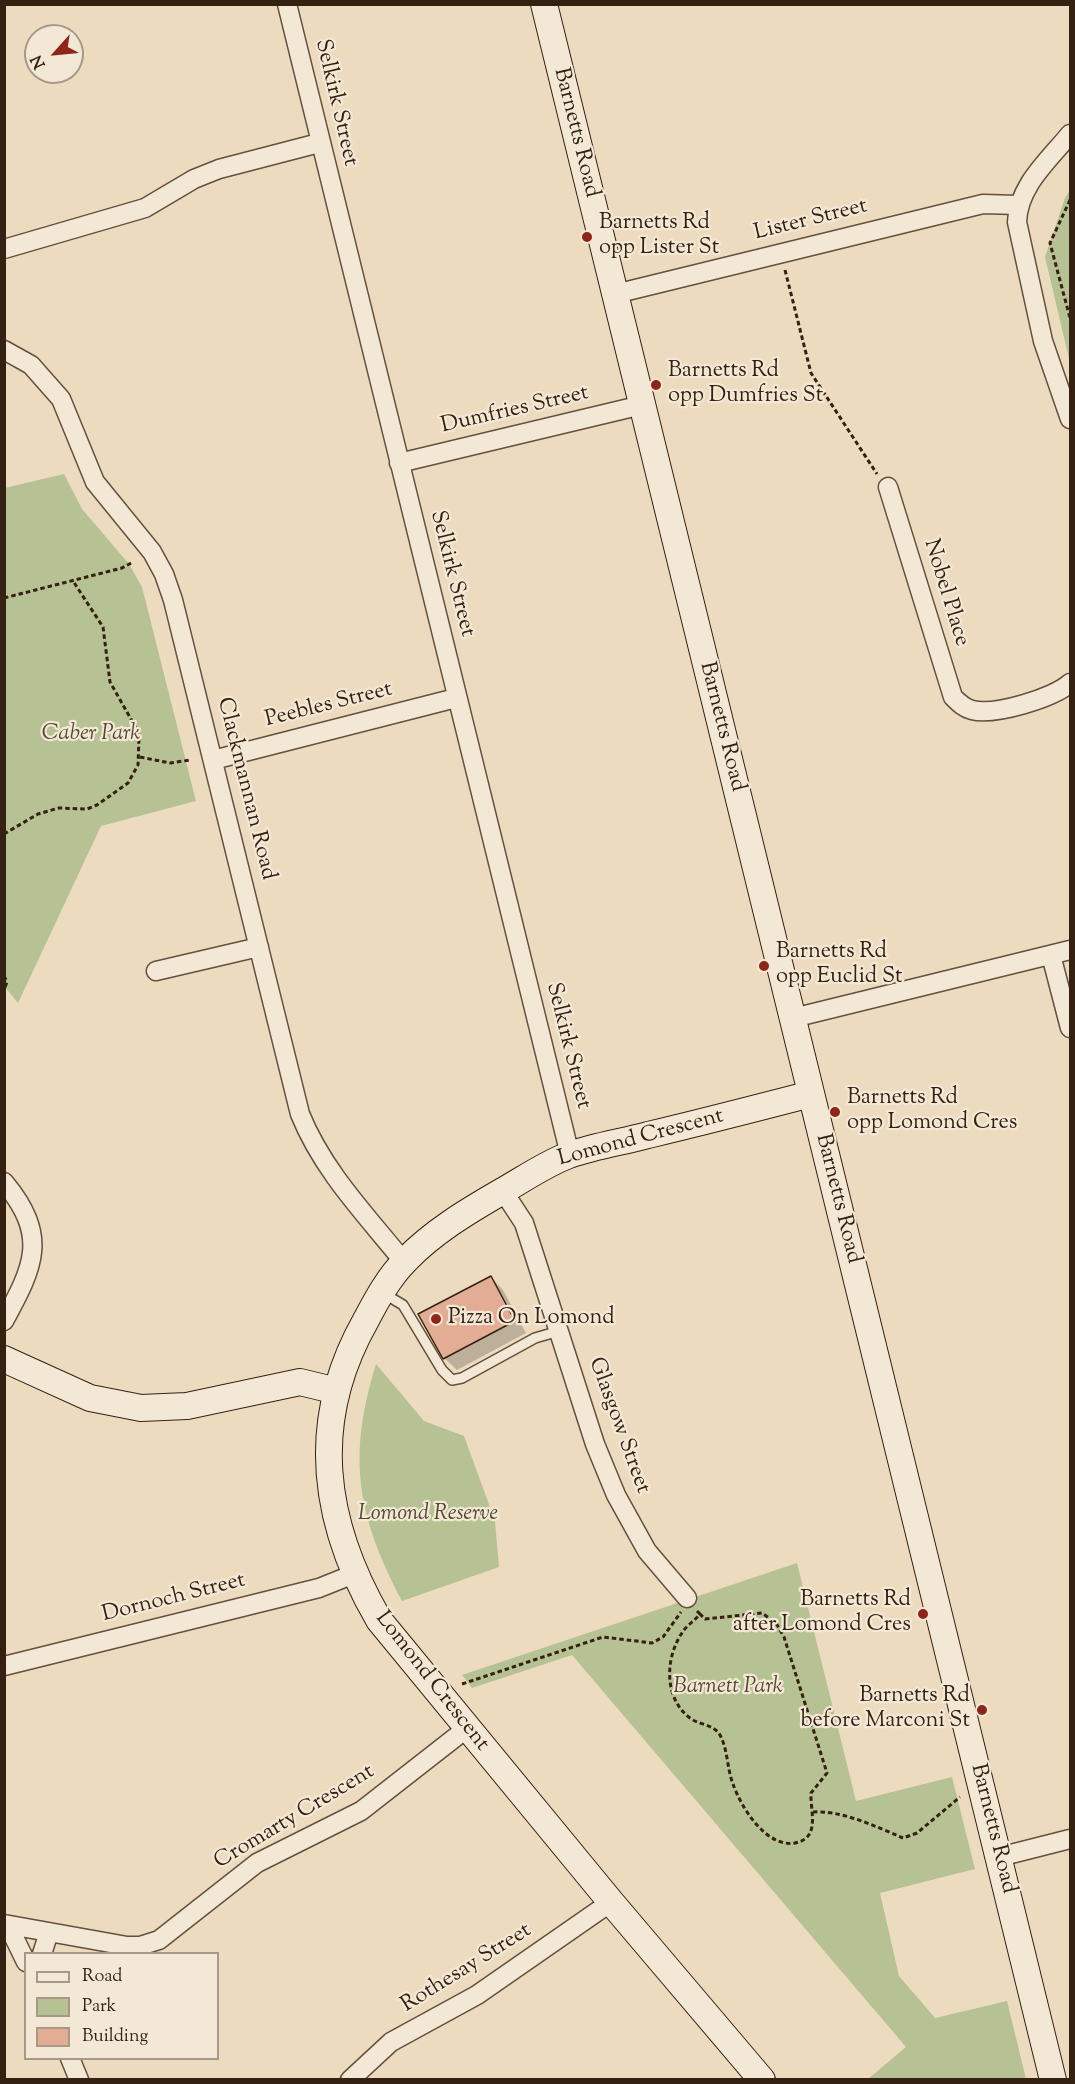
<!DOCTYPE html>
<style>
body{margin:0}
#map{position:relative;width:1075px;height:2084px;overflow:hidden;background:#eddbc0;font-family:"Sorts Mill Goudy",serif}
canvas{display:block}
.frame{position:absolute;inset:0;border:6px solid #352111;pointer-events:none}
.legend{position:absolute;left:24px;top:1952px;width:195px;height:108px;box-sizing:border-box;background:#f3e8d6;border:2px solid #a79887;margin:0;padding:8px 10px;list-style:none;font-size:18px;color:#352111}
.legend li{display:flex;align-items:center;gap:12px;height:30px}
.legend b{width:30px;border:2px solid #a79887}
.north{position:absolute;left:24px;top:24px;width:60px;height:60px;box-sizing:border-box;background:#f3e8d6;border:2px solid #a79887;border-radius:50%;rotate:243deg;font-size:16px;font-weight:700;line-height:24px;text-align:center;color:#352111}
.north::after{content:'';display:block;margin:auto;width:21px;height:27px;background:#8f2418;clip-path:polygon(50% 0,100% 100%,50% 72%,0 100%)}
</style>
<div id="map">
<canvas width="1075" height="2084"></canvas>
<div class="frame"></div>
<ul class="legend">
<li><b style="height:8px;background:#f3e8d6"></b>Road</li>
<li><b style="height:16px;background:#b6c194"></b>Park</li>
<li><b style="height:16px;background:#e2ac95"></b>Building</li>
</ul>
<div class="north">N</div>
</div>
<script>
const ctx = document.querySelector('canvas').getContext('2d');
ctx.lineJoin = 'round';
function fill(path, color) {
  ctx.fillStyle = color;
  ctx.fill(path, 'evenodd');
}
function strokePath(path, color, width, dash) {
  ctx.strokeStyle = color;
  ctx.lineWidth = width;
  ctx.lineCap = dash ? 'butt' : 'round';
  ctx.setLineDash(dash || []);
  ctx.stroke(path);
}
function write(font, color, halo, rows, align = 'center') {
  ctx.font = font + ' "Sorts Mill Goudy",serif';
  ctx.lineWidth = 4.5;
  ctx.setLineDash([]);
  ctx.textBaseline = 'middle';
  ctx.strokeStyle = halo;
  ctx.fillStyle = color;
  for (const [text, x, y, turn = 0] of rows) {
    ctx.save();
    ctx.translate(x, y);
    ctx.rotate((+turn || 0) * Math.PI / 180);
    ctx.textAlign = isNaN(turn) ? turn : align;
    if (halo) ctx.strokeText(text, 0, 0);
    ctx.fillText(text, 0, 0);
    ctx.restore();
  }
}
fill(new Path2D(`
 M 1070,190 L 1070,363 L 1045,257 L 1065,198 Z
 M 64,474 L 82,509 L 129,564 L 142,587 L 196,801 L 101,826 L 18,1003 L 4,986 L 5,488 Z
 M 376,1364 L 424,1421 L 464,1436 L 495,1521 L 499,1567 L 402,1601 C 357,1515 347,1458 376,1364 Z
 M 797,1563 L 856,1801 L 952,1777 L 975,1869 L 880,1893 L 899,1976 L 935,2018 L 1007,2001 L 1026,2079 L 868,2079 L 906,2047 L 572,1655 L 472,1688 L 462,1675 Z`), '#b6c194');
fill(new Path2D(`
 M 491,1277 L 503,1290 L 526,1333 L 457,1370 L 444,1358 Z`), '#0003');
const building = new Path2D(`
 M 491,1276 L 515,1321 L 443,1359 L 418,1314 Z`);
fill(building, '#e2ac95');
strokePath(building, '#352111', 1.5);
const lane = new Path2D(`
 M 383,1293 L 403,1305 L 442,1370 L 452,1380 L 462,1378 L 535,1338 L 559,1331`);
const street = new Path2D(`
 M 287,4 L 570,1155
 M 1070,134 C 1049,160 1018,186 1017,222 L 1043,341 L 1070,419
 M 4,249 L 145,208 L 194,179 L 219,169 L 319,143
 M 615,294 L 983,204 L 1018,205
 M 4,350 L 31,365 L 61,399 L 95,482 L 152,552 L 164,574 L 173,600 L 300,1114 C 323,1171 366,1215 404,1262
 M 399,463 L 642,405
 M 888,487 L 953,697 C 959,703 964,708 972,710 C 994,716 1054,698 1070,683
 M 213,760 L 456,698
 M 1051,955 L 1070,1028
 M 156,971 L 259,947
 M 793,1018 L 1070,950
 M 4,1182 C 49,1236 34,1266 4,1321
 M 503,1191 L 524,1223 L 595,1444 L 616,1495 L 647,1551 L 687,1598
 M 4,1666 L 319,1588 L 354,1574
 M 999,1857 L 1070,1839
 M 4,1924 L 127,1946 L 140,1946 L 159,1940 L 257,1863 L 361,1811 L 466,1729
 M 8,1925 L 26,1962
 M 42,1954 L 49,1932
 M 70,2058 L 79,2080
 M 350,2080 L 391,2042 L 477,1995 L 611,1902`);
const secondary = new Path2D(`
 M 544,4 L 1053,2080
 M 4,1359 L 90,1398 L 141,1408 L 187,1406 L 300,1382 L 337,1391
 M 762,2080 L 611,1902 L 379,1620 C 322,1522 308,1422 366,1320 C 377,1299 389,1277 406,1260 C 433,1232 468,1211 501,1192 C 524,1179 545,1164 569,1155 C 595,1146 622,1142 648,1135 C 703,1122 757,1108 811,1094`);
strokePath(lane, '#63503d', 12);
strokePath(street, '#63503d', 21);
strokePath(secondary, '#352111', 28);
strokePath(new Path2D(`
 M 1070,200 L 1050,243 L 1070,318
 M 785,270 L 811,373 L 877,474
 M 4,598 L 122,568 L 133,562
 M 140,757 L 170,763 L 190,760
 M 4,834 L 38,814 L 59,808 L 87,809 L 97,805 L 128,783 L 138,765 L 139,737 L 136,728 L 110,682 L 103,627 L 73,581
 M 4,976 L 7,982 L 4,990
 M 697,1611 L 700,1614 C 695,1620 688,1625 684,1630 C 664,1657 663,1701 693,1720 C 702,1725 714,1725 720,1735 C 728,1750 727,1769 733,1784 C 741,1807 766,1848 795,1843 C 821,1838 810,1811 811,1793 L 827,1773 L 784,1637 L 776,1623 L 762,1613 L 705,1619 L 700,1614
 M 462,1684 L 603,1637 L 652,1643 L 663,1637 L 681,1612
 M 813,1812 C 842,1810 877,1827 903,1838 L 917,1833 L 960,1797`), '#352111', 3, [4.5, 3]);
strokePath(lane, '#f3e8d6', 9);
strokePath(street, '#f3e8d6', 18);
strokePath(secondary, '#f3e8d6', 26);
for (const [x, y, r, color] of [
 [587,237,6,"#8f2418"],
 [656,385,6,"#8f2418"],
 [764,966,6,"#8f2418"],
 [835,1112,6,"#8f2418"],
 [436,1319,6,"#8f2418"],
 [923,1614,6,"#8f2418"],
 [982,1710,6,"#8f2418"]
]) {
  const dot = new Path2D();
  dot.arc(x, y, r, 0, 2 * Math.PI);
  ctx.fillStyle = color;
  ctx.fill(dot);
  strokePath(dot, '#f3e8d6', 2);
}
write('22px', '#352111', '#f3e8d6', [
 ["Selkirk Street",335,103,77],
 ["Barnetts Road",575,133,76],
 ["Lister Street",811,221,-14],
 ["Dumfries Street",515,411,-13],
 ["Selkirk Street",451,574,76],
 ["Nobel Place",945,593,73],
 ["Peebles Street",329,706,-14],
 ["Barnetts Road",721,727,76],
 ["Clackmannan Road",245,789,76],
 ["Selkirk Street",567,1046,76],
 ["Lomond Crescent",641,1139,-15],
 ["Barnetts Road",837,1199,76],
 ["Glasgow Street",618,1426,70],
 ["Dornoch Street",174,1599,-14],
 ["Lomond Crescent",431,1682,52],
 ["Cromarty Crescent",295,1818,-31],
 ["Barnetts Road",992,1829,76],
 ["Rothesay Street",467,1969,-32]
]);
write('22px', '#352111', '#f3e8d6', [
 ["Barnetts Rd",599,224],
 ["opp Lister St",599,249],
 ["Barnetts Rd",668,372],
 ["opp Dumfries St",668,397],
 ["Barnetts Rd",776,953],
 ["opp Euclid St",776,978],
 ["Barnetts Rd",847,1099],
 ["opp Lomond Cres",847,1124],
 ["Pizza On Lomond",448,1319],
 ["Barnetts Rd",911,1601,"right"],
 ["after Lomond Cres",911,1626,"right"],
 ["Barnetts Rd",970,1697,"right"],
 ["before Marconi St",970,1722,"right"]
], 'left');
write('italic 22px', '#554932', '#f3e8d6', [
 ["Caber Park",91,735],
 ["Lomond Reserve",428,1515],
 ["Barnett Park",728,1688]
]);
</script>
